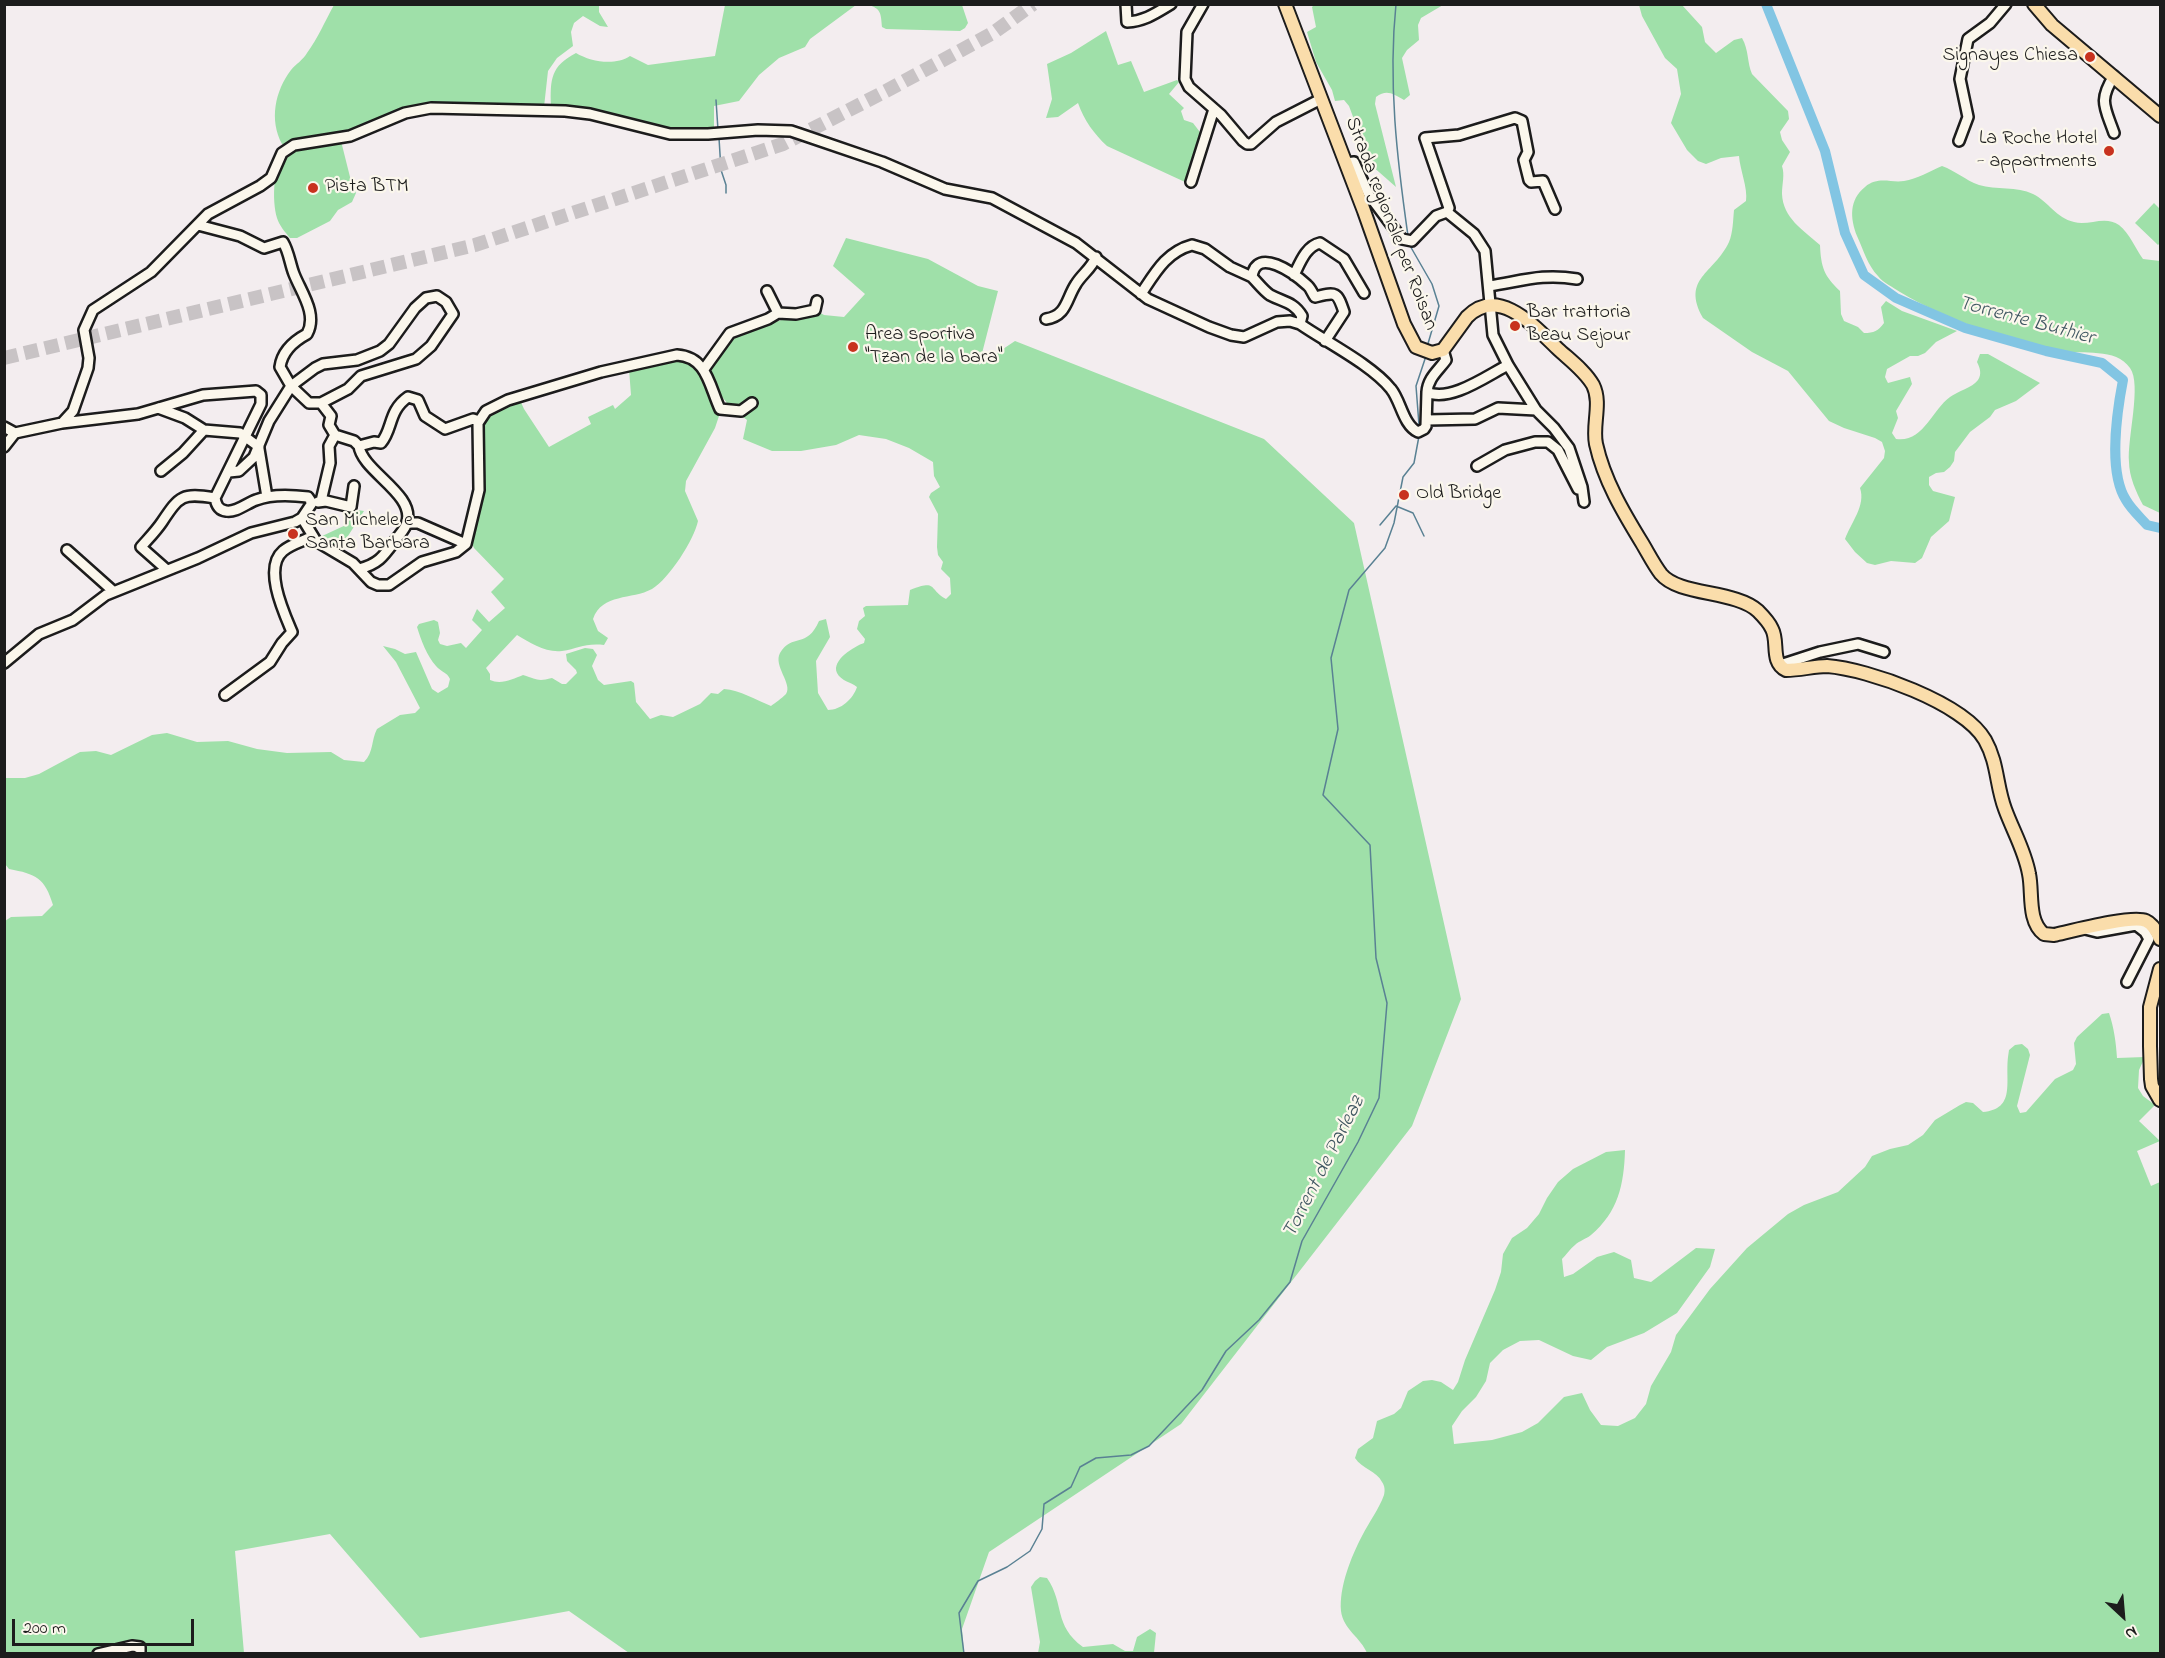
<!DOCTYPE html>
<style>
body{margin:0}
#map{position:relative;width:2165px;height:1658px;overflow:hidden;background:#f3edef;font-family:"Indie Flower",sans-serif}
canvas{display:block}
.frame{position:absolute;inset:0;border:6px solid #1c1c1c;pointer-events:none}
.north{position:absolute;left:2093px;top:1586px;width:60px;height:60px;-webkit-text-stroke:4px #fbf7ec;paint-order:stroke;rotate:154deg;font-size:16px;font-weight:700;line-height:24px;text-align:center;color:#1c1c1c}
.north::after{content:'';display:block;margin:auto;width:21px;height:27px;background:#1c1c1c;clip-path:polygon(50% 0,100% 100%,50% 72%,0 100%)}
.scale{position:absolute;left:12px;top:1619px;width:182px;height:27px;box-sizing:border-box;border:3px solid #1c1c1c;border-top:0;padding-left:8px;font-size:18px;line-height:21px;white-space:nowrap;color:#1c1c1c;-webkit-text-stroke:4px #fbf7ec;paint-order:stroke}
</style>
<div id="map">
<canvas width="2165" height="1658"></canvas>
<div class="frame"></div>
<div class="north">N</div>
<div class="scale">200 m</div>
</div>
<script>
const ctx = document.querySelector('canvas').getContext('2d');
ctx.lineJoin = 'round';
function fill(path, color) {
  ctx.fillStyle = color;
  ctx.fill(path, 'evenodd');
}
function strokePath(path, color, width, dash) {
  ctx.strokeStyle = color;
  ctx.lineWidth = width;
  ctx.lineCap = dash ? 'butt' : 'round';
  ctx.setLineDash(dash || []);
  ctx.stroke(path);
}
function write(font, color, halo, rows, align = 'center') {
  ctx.font = font + ' "Indie Flower",sans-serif';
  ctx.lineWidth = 4.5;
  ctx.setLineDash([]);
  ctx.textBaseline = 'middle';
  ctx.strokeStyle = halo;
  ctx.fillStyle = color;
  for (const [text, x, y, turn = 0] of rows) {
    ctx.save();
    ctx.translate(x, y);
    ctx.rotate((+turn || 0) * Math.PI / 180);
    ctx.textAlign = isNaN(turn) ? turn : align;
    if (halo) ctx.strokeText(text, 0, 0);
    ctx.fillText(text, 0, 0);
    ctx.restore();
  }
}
fill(new Path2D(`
 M 334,5 L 599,5 L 599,12 L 608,27 L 600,26 L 583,16 L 574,23 L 571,32 L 573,46 L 557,58 L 548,71 L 544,107 L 441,105 L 350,133 L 286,145 L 282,144 C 269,120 275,91 291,70 C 296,64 303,60 307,53 C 318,38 325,21 334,5 Z
 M 725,5 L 856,5 L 810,39 L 805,47 L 779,58 L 759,75 L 739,101 L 714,106 L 714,131 L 681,132 L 553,108 L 551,106 C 550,79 551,66 576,53 C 591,62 615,66 630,56 L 648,65 L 715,56 Z
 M 868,5 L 962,5 L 968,23 L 965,28 L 960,31 L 886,29 L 882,27 C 881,14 881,8 868,5 Z
 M 1314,5 L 1443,5 L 1421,18 L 1418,25 L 1419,40 L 1407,50 L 1402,58 L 1410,95 L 1404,100 C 1393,94 1387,89 1376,97 L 1375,104 L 1396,187 L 1371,165 L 1349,106 L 1344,100 L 1335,101 L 1332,90 L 1316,62 L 1307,32 L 1316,27 L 1312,7 Z
 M 1639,5 L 1682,5 L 1702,27 L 1705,42 L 1716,53 L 1734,40 L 1742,38 C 1749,50 1747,63 1752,74 L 1788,111 L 1789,119 L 1780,132 L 1782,140 L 1790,152 L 1782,166 C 1785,175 1782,184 1782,194 C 1783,218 1803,230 1820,245 C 1821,267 1824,276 1840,291 L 1841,314 L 1844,321 L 1858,327 L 1864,333 C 1874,333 1878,331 1884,323 L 1881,307 L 1886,301 L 1902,311 L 1957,331 L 1936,342 L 1925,353 L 1918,356 L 1910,356 L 1887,369 L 1885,377 L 1888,383 L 1910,377 L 1912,384 L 1896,411 L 1898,418 L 1892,433 L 1896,439 C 1923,443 1932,410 1950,397 C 1958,391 1972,388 1978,380 C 1982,374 1980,368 1977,362 L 1980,354 L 1988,354 L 2040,383 L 2016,401 L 1995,410 L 1990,417 L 1970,432 L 1955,452 L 1954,461 L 1950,467 L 1944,472 L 1936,473 L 1929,477 L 1929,485 L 1933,491 L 1955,497 L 1949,521 L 1931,537 L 1922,558 L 1915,563 L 1891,561 L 1875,565 L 1867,563 L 1855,552 L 1845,539 C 1851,523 1866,505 1860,488 L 1884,458 L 1885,451 L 1882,442 L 1875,438 L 1844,428 L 1829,421 L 1788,371 L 1752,352 L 1703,318 C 1681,278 1714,274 1729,242 C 1733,233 1733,220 1734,210 L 1746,201 C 1748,188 1740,170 1739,156 L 1721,158 L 1706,164 L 1698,161 L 1687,150 L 1671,123 L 1681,94 L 1677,69 L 1665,58 L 1642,16 Z
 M 1106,31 L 1118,65 L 1131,61 L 1144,92 L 1177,80 L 1179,82 L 1169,94 L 1184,108 L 1181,111 L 1184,120 L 1193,123 L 1203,136 L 1191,178 L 1185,182 L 1107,146 C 1094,134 1084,120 1078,103 L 1058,117 L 1046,118 L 1052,99 L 1047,64 L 1071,53 Z
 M 341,141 L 352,185 L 356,193 L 352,202 L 338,210 L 330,221 L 297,238 L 290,238 C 285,232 279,225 277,218 C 272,201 272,162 289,151 C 298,144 328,143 341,141 Z
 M 1942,166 C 1956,171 1965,180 1979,185 C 1996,190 2017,186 2033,194 C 2049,202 2056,218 2074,222 C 2089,226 2105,215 2119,225 C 2130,234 2135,248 2143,259 L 2160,261 L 2160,513 L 2143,505 C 2136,492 2129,476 2129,462 C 2127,439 2142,384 2130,368 C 2116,347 2082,355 2062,351 C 2008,341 1947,320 1900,292 C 1893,287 1883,283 1878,276 C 1868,266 1863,249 1857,236 C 1850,218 1849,200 1865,187 C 1878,176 1890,183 1904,181 C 1917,179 1930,171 1942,166 Z
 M 2154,203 L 2160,209 L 2160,243 L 2158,245 L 2135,223 Z
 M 846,238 L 928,259 L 978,286 L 998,291 L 979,365 L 1015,341 L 1264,439 L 1354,523 L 1461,999 L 1412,1126 L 1181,1424 L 989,1552 L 962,1629 L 964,1653 L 629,1653 L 569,1611 L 420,1638 L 330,1534 L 235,1551 L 244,1653 L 5,1653 L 5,921 L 11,917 L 42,916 L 53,905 C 45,878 36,874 9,869 L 5,864 L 5,778 L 25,778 L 39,774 L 80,752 L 96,751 L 111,755 L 152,735 L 167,733 L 197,742 L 228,741 L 257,749 L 287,753 L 331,752 L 344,760 L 364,762 C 374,752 371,740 377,729 L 400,715 L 415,713 L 420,708 L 396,662 L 383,646 L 395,649 L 405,654 L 416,652 L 432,689 L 438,693 L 448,687 L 450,679 C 447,672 441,672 436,666 C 427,656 421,640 417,627 L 419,624 L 434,620 L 438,622 L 440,633 L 438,640 L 440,644 L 447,646 L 461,643 L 466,648 L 482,630 L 472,620 L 477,609 L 489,622 L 505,608 L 491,592 L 504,579 L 474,548 L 471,541 L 481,424 L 483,418 L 519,398 L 524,409 L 549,447 L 591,424 L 588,417 L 613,405 L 615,409 L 631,395 L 629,369 C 642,366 663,358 675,358 C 703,359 710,392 720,413 L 715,428 L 686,481 L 685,491 L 698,521 C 694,540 669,579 652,589 C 632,600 602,593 593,619 L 598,631 L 608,638 L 604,645 C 584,643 578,649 562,651 C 546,653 530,643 517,635 L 486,668 L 490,674 L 490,680 C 501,685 513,679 523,675 C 537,679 537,682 552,678 L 562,684 L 566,684 L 577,673 L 576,670 L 567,661 L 566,654 L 585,648 L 593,649 L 597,655 L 592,666 L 598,680 L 604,685 L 631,681 L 634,683 L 636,702 L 650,719 L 661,715 L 673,717 L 700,704 L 711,693 L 718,694 L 724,689 C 740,690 756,700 771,706 C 775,703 782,698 786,694 C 793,684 773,666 780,653 C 792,633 807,649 819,621 L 826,619 L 830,637 L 816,661 L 818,693 L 828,710 C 841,710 853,699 857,687 C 851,682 841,681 837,673 C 831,660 855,646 864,643 L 865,639 L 857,629 L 859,621 L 865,616 L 863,608 L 866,606 L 908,605 L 910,590 C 938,579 928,589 946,599 L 951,594 L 950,578 L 941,569 L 943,562 L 938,555 L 937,547 L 938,514 L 929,497 L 931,493 L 940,487 L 934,476 L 933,462 L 909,448 L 886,439 L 859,435 L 836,445 L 801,451 L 772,451 L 743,439 L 747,420 C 722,401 719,396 710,366 L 730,336 L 774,322 L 817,311 L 824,315 L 844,317 L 865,294 L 833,266 Z
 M 343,508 L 364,511 L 339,550 L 323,541 L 320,537 L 348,524 Z
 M 2109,1013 C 2114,1028 2116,1042 2117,1058 L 2145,1057 L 2139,1070 L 2138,1088 L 2143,1096 L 2155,1105 L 2139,1121 L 2160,1141 L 2137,1151 L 2151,1186 L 2160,1182 L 2160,1653 L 1367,1653 C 1361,1638 1343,1629 1341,1611 C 1339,1587 1351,1557 1362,1536 C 1369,1522 1379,1509 1384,1495 C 1385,1491 1385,1486 1382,1482 C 1377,1471 1362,1469 1355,1458 L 1358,1449 L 1373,1438 L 1377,1421 L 1394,1414 L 1401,1408 L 1408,1391 L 1423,1381 L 1432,1380 L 1441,1382 L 1453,1390 L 1458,1382 L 1465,1360 L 1495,1290 L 1501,1272 L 1503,1254 L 1512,1238 L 1527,1228 L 1539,1214 L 1547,1198 L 1558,1182 L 1573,1169 L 1606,1152 L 1625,1150 C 1624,1185 1618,1212 1591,1235 C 1586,1239 1579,1241 1575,1245 C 1570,1249 1566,1255 1562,1259 L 1564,1277 L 1573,1274 L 1597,1257 L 1614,1252 L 1631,1260 L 1634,1278 L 1651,1282 L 1696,1248 L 1715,1249 L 1710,1267 L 1677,1313 L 1644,1333 L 1607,1347 L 1591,1360 L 1573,1356 L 1539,1340 L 1520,1341 L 1503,1350 L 1490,1363 L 1486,1381 L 1476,1397 L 1462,1411 L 1452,1426 L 1454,1444 L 1492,1440 L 1522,1432 L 1538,1423 L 1564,1397 L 1582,1393 L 1590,1410 L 1601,1425 L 1618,1426 L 1635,1418 L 1646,1404 L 1651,1386 L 1671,1352 L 1676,1335 L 1710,1289 L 1747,1248 L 1788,1214 L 1804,1205 L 1838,1192 L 1865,1167 L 1872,1156 L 1890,1149 L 1908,1145 L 1923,1135 L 1935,1120 L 1960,1105 L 1966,1102 L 1973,1103 L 1983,1112 C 2016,1109 2005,1082 2008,1057 L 2009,1050 L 2015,1045 L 2022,1044 L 2028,1049 L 2030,1055 L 2017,1106 L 2020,1113 L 2026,1112 L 2055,1079 L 2073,1070 L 2076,1064 L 2074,1043 L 2077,1037 L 2102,1014 Z
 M 1040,1577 L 1047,1578 C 1065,1604 1053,1625 1083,1647 L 1113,1644 L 1125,1651 L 1133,1651 L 1137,1637 L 1150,1629 L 1156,1633 L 1154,1653 L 1038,1653 L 1040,1642 L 1031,1587 L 1035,1581 Z`), '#9fe0a9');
strokePath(new Path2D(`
 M 1396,4 C 1388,82 1397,159 1408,236
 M 716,100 L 718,130
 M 719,138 L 721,170 L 726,185 L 726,193
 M 1409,244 L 1432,284 L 1439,306 L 1427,347
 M 1419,425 L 1416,386 L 1426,356
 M 1380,525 L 1396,506 L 1413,513 L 1424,536
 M 964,1654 L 959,1613 L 978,1581 L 1007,1567 L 1030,1551 L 1042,1529 L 1044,1504 L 1071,1487 L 1080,1467 L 1096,1458 L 1131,1455 L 1149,1446 L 1202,1390 L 1226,1351 L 1259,1320 L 1290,1282 L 1302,1241 L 1358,1142 L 1379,1098 L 1387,1003 L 1376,958 L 1370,845 L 1323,795 L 1338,729 L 1331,658 L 1349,590 L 1385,548 L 1394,523 L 1403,477 L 1414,463 L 1419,436`), '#598193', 1.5);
strokePath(new Path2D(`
 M 1766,4 L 1825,151 L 1845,233 L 1864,275 L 1896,298 L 1965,328 L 2046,351 L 2102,363 L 2123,380 C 2117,411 2108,472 2126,500 C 2131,509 2140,517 2147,525 L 2160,528`), '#82c5e3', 10);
strokePath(new Path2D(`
 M 4,358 L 475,245 L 783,144 L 886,91 L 993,33 L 1033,4`), '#c8c3c5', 14, [14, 7]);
const minor = new Path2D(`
 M 1126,4 L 1127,22 C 1145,21 1156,13 1171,4
 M 1203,4 L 1187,32 L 1185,79 L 1189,87 L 1221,115 L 1243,141 L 1247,144 L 1251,144 L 1276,122 L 1321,99
 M 2114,133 C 2105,107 2098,101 2114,76
 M 1959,141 L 1968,117 L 1960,79 L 1968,39 L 1990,23 L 2006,4
 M 1346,163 L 1354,162 L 1369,195 L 1402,239 L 1412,241 L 1436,216 L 1447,212 L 1474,234 L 1485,251 L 1493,335 L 1508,365 L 1536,410 L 1554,428 L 1569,448 L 1582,487 L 1584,502
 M 1191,182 L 1214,109
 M 1447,212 L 1449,208 L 1425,138 L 1459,135 L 1515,118 L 1522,121 L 1528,152 L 1524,160 L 1529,180 L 1531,182 L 1543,181 L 1555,209
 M 198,225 L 240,236 L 264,248 L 283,242 C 289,252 290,264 294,274 C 301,292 318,314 307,334 C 294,341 282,352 280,367 L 291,386 L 309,403 L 321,403 L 331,416 L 329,425 L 335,435 L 354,441 L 359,446 L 374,442 L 381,443 C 393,429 388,411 408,397 L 418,400 L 425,416 L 445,429 L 473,419 L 479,421
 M 1294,275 C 1300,263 1306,246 1320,243 L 1344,259 L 1364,293
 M 1489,286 C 1522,281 1543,273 1577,279
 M 767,291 L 778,313
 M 1141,294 C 1155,273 1166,252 1192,245 L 1205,249 L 1230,267 L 1252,277
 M 1046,319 C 1067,316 1066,299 1076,284 C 1082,274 1091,269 1096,257
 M 1300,324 L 1302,316 C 1294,302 1283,302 1270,295 C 1263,290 1258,283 1252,277 C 1256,245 1295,274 1307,285 C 1311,288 1312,293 1315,297 C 1336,292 1337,291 1344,312 L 1325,341
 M 1443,350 L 1446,360 C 1438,371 1428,378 1427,392 C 1450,403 1488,375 1508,365
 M 704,369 L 730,333 L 768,319 L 778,313 L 796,314 L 815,310 L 817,301
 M 158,408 L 185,418 L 204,430 L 240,433 L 259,447
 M 1427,420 L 1475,419 L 1498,408 L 1536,410
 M 62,423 L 73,411 L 88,368 L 89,358 L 84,330 L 93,310 L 151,272 L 208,214 L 260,186 L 271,178 L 282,153 L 294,145 L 350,136 L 405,113 L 431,108 L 565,111 L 590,114 L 670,134 L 708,134 L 758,130 L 791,131 L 800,134 L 882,162 L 945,189 L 992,198 L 1076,243 L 1148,299 L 1209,327 L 1231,335 L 1244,337 L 1277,322 L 1290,321 L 1300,324 C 1326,342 1372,365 1391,389 C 1401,401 1403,425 1418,432 L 1424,429 L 1426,426 L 1427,392
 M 4,427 L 15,433 L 62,423 L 138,414 L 203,395 L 256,391 L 261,395 L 261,404 L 215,498 C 216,504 218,510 226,511 C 236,513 247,503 256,500 C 271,494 292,495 308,497 L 312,503 L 302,518 L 295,522 L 251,533 L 198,558 L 106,595 L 73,620 L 39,634 L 4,663
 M 359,446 C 362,471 415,494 407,522 C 406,529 398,536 394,542 C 383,557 378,564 359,569
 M 4,447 L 15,433
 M 259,449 L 267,497
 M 1477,466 L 1505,450 L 1535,442 L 1548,442 L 1558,450 L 1578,489
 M 161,471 L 183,453 L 204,430
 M 229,472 L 239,471 L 254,457 L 269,421 L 291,386 L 315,368 L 323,364 L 357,360 L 380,351 L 389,344 L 415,308 L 426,298 L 437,296 L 446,302 L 453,314 L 431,346 L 416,359 L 361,376 L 348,389 L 321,403
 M 321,501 L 330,463 L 329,446 L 335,435
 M 318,502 L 326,501 L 351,507 L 354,486
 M 302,518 L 316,541 L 353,563 L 371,582 L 378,585 L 389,585 L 422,562 L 456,552 L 466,544 L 479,490 L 478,423 L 486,411 L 508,400 L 601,372 L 677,355 C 707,357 709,385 720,409 L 741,411 L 752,403
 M 407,523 L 418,523 L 466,544
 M 67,550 L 113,591
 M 167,570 L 141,547 C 148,539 156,531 162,522 C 180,495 182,493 215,498
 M 1780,665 L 1820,652 L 1858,644 L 1884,652
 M 225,695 L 270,662 L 282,643 L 292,632 C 284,613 263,568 283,551 C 291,544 304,541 313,536
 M 2085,929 L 2097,932 L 2136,925 L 2145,932 L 2149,939 L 2127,982
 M 98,1654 L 132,1646 L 140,1647 L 140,1654`);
const major = new Path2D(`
 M 1285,4 L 1364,211 L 1404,324 L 1416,347 L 1432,353 L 1443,350 L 1467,317 C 1499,285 1535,327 1558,349 C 1570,360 1585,371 1593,385 C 1602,403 1592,425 1596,444 C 1604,480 1623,512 1642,543 C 1648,553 1654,565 1661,574 C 1679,596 1735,590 1758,611 C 1763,616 1769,622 1772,629 C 1779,642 1770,662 1786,670 C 1800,670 1814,666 1827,666 C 1868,669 1964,703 1985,740 C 1998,763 1996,785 2005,809 C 2013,831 2025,851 2029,874 C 2033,892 2027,921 2044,934 L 2054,935 C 2072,931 2132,915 2146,921 C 2153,924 2157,932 2160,939
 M 2034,4 L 2052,25 L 2160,116
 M 2160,969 L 2150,1007 L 2150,1046 L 2151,1079 L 2152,1086 L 2160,1100`);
strokePath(minor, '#1c1c1c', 14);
strokePath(major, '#1c1c1c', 16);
strokePath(minor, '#fbf7ec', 9);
strokePath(major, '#faddab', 12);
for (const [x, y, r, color] of [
 [2090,57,6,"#c8321e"],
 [2109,151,6,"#c8321e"],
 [313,188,6,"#c8321e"],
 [1515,326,6,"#c8321e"],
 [853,347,6,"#c8321e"],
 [1404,495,6,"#c8321e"],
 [293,534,6,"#c8321e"]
]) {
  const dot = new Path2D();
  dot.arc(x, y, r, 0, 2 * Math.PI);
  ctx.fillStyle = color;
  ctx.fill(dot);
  strokePath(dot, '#fbf7ec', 2);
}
write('20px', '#1c1c1c', '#fbf7ec', [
 ["Signayes Chiesa",2078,57,"right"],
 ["La Roche Hotel",2097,140,"right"],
 ["- appartments",2097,163,"right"],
 ["Pista BTM",325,188],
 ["Bar trattoria",1527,314],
 ["Beau Sejour",1527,337],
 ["Area sportiva",865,336],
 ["\"Tzan de la bara\"",865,359],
 ["Old Bridge",1416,495],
 ["San Michele e",305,522],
 ["Santa Barbara",305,545]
], 'left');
write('20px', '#1c1c1c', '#fbf7ec', [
 ["Strada regionale per Roisan",1390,224,69]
]);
write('italic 21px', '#405762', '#fbf7ec', [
 ["Torrente Buthier",2026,322,15],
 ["Torrent de Parleaz",1325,1168,-63]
]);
</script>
